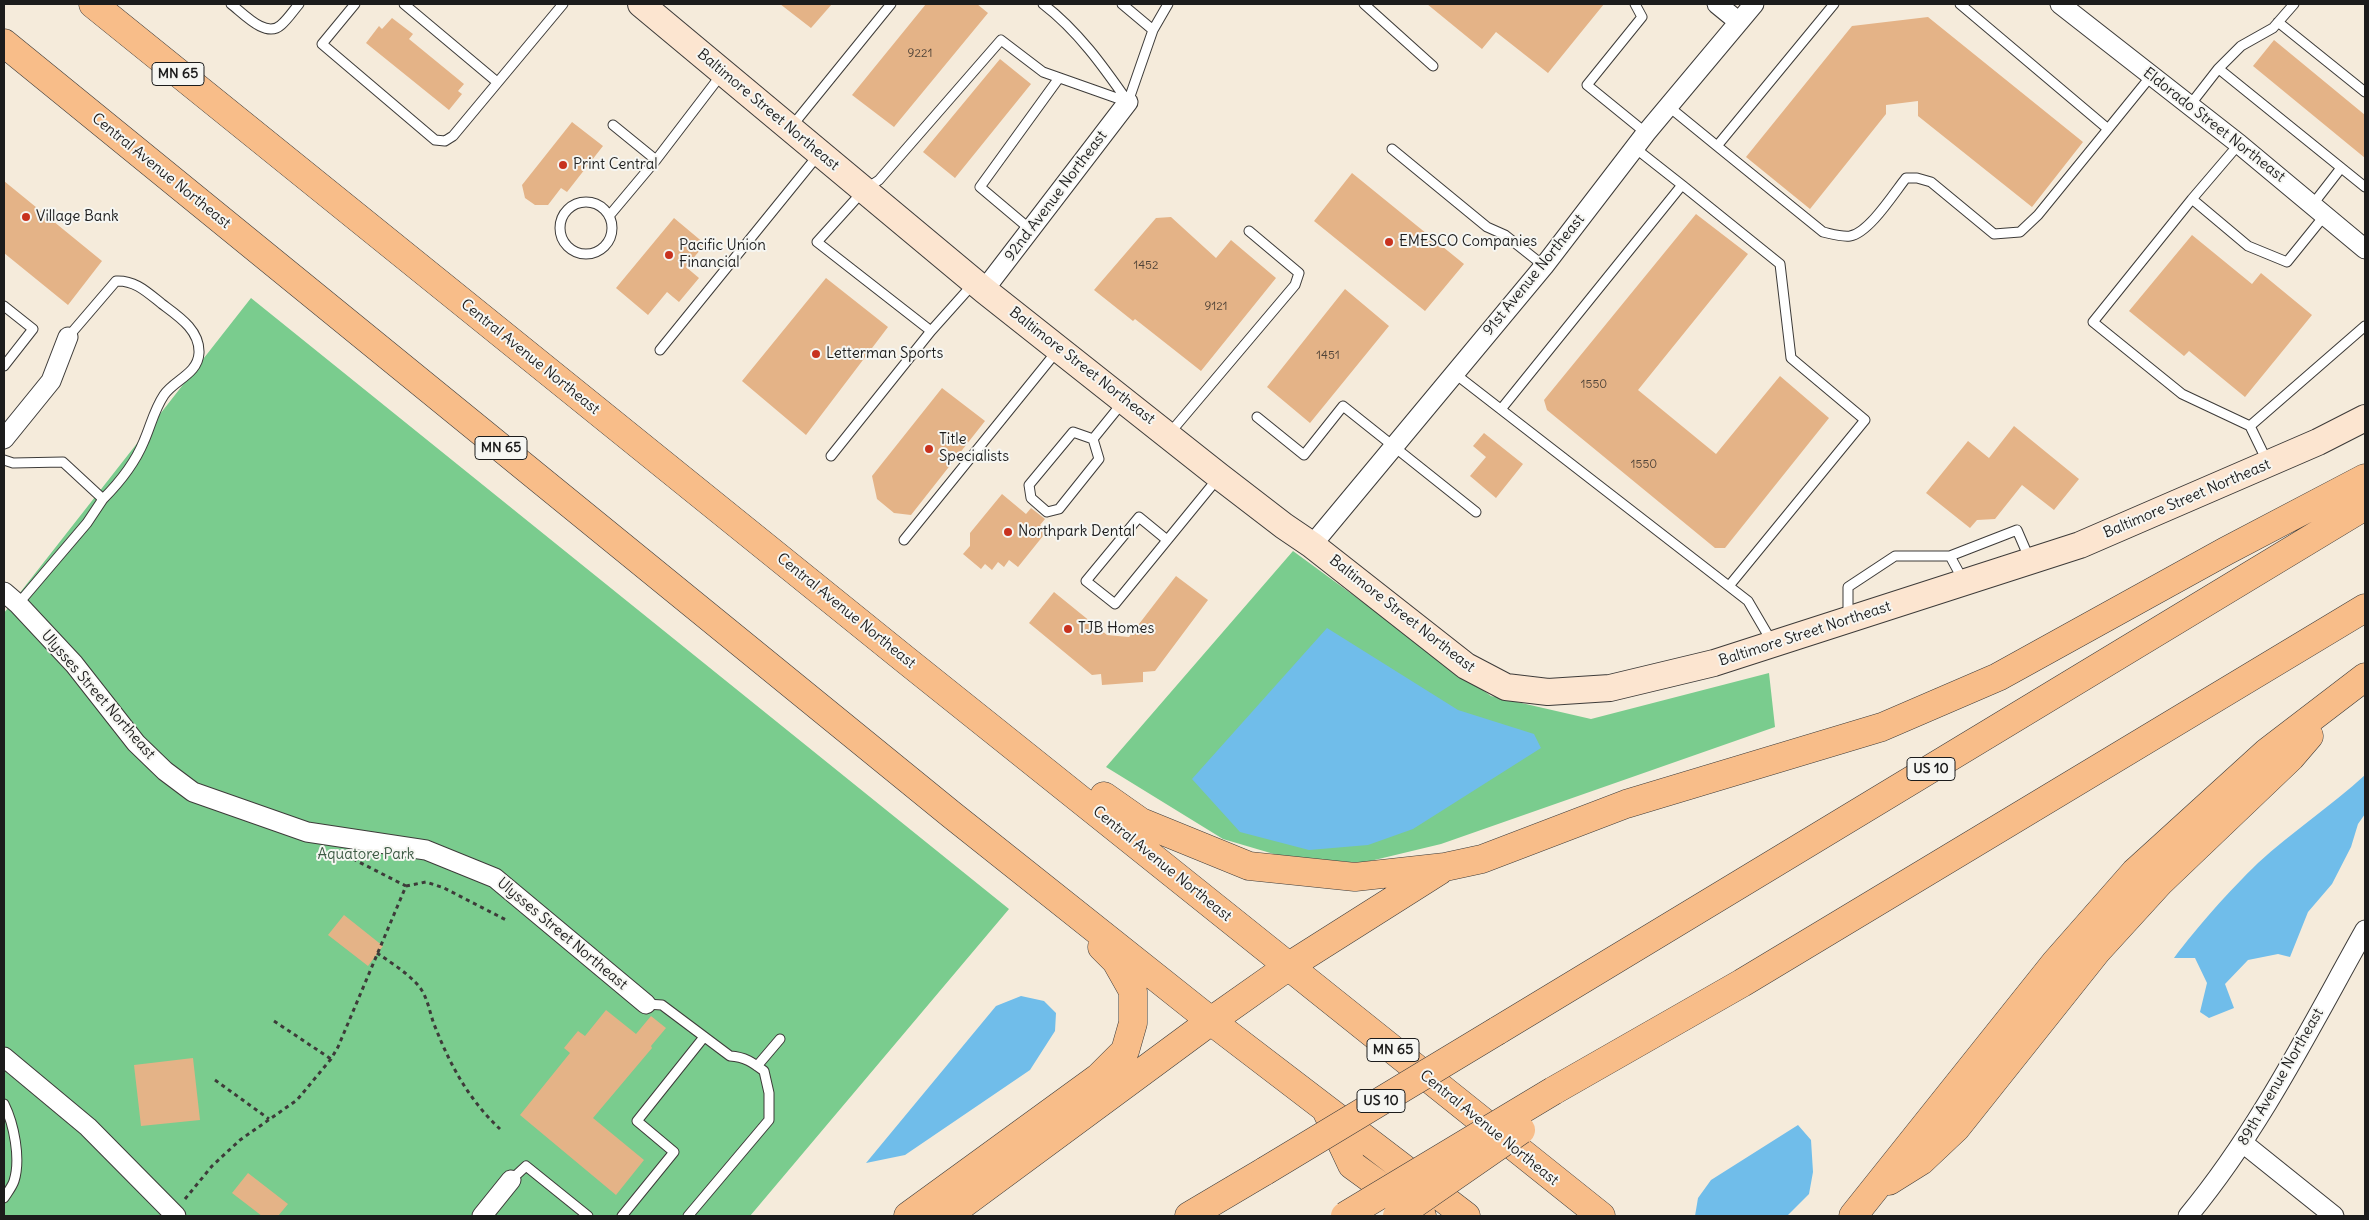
<!DOCTYPE html>
<style>
body{margin:0}
#map{position:relative;width:2369px;height:1220px;overflow:hidden;background:#f5ebdb;font-family:Delius,sans-serif}
canvas{display:block}
.frame{position:absolute;inset:0;border:5px solid #1c1c1c;pointer-events:none}
</style>
<div id="map">
<canvas width="2369" height="1220"></canvas>
<div class="frame"></div>
</div>
<script>
const ctx = document.querySelector('canvas').getContext('2d');
ctx.lineJoin = 'round';
function fill(path, color) {
  ctx.fillStyle = color;
  ctx.fill(path, 'evenodd');
}
function strokePath(path, color, width, dash) {
  ctx.strokeStyle = color;
  ctx.lineWidth = width;
  ctx.lineCap = dash ? 'butt' : 'round';
  ctx.setLineDash(dash || []);
  ctx.stroke(path);
}
function write(font, color, halo, rows, align = 'center') {
  ctx.font = font + ' Delius,sans-serif';
  ctx.lineWidth = 4;
  ctx.setLineDash([]);
  ctx.textBaseline = 'middle';
  ctx.strokeStyle = halo;
  ctx.fillStyle = color;
  for (const [text, x, y, turn = 0] of rows) {
    ctx.save();
    ctx.translate(x, y);
    ctx.rotate((+turn || 0) * Math.PI / 180);
    ctx.textAlign = isNaN(turn) ? turn : align;
    if (halo) ctx.strokeText(text, 0, 0);
    ctx.fillText(text, 0, 0);
    ctx.restore();
  }
}
fill(new Path2D(`
 M 251,298 L 1009,909 L 750,1216 L 4,1216 L 4,613 Z
 M 1293,551 L 1491,696 L 1591,719 L 1769,673 L 1775,727 L 1441,844 L 1362,863 L 1284,857 L 1223,839 L 1106,767 Z`), '#7acc8e');
fill(new Path2D(`
 M 1327,628 L 1458,710 L 1534,734 L 1541,748 L 1413,829 L 1368,845 L 1309,850 L 1240,832 L 1192,779 Z
 M 2365,775 L 2365,814 L 2358,824 L 2351,847 L 2332,884 L 2308,912 L 2290,957 L 2278,954 L 2248,960 L 2225,984 L 2234,1008 L 2209,1018 L 2200,1012 L 2207,983 L 2195,958 L 2174,958 C 2197,927 2230,890 2258,863 C 2292,832 2331,806 2365,775 Z
 M 1021,996 L 1044,1001 L 1056,1013 L 1055,1031 L 1030,1070 L 905,1155 L 866,1163 L 996,1006 Z
 M 1798,1125 L 1811,1140 L 1813,1172 L 1809,1194 L 1787,1216 L 1695,1216 L 1698,1198 L 1711,1180 Z`), '#70bdea');
fill(new Path2D(`
 M 780,4 L 832,4 L 811,28 Z
 M 926,4 L 977,4 L 988,13 L 894,127 L 852,95 Z
 M 1427,4 L 1604,4 L 1548,73 L 1496,32 L 1482,49 Z
 M 1928,17 L 2083,142 L 2032,207 L 1918,116 L 1918,101 L 1886,105 L 1886,114 L 1810,209 L 1746,157 L 1852,26 Z
 M 392,18 L 413,34 L 409,39 L 464,84 L 458,91 L 462,94 L 449,110 L 366,43 L 379,26 L 382,29 Z
 M 2274,40 L 2365,115 L 2365,158 L 2253,66 Z
 M 1000,59 L 1031,84 L 955,178 L 923,152 Z
 M 572,122 L 603,146 L 567,192 L 561,188 L 548,205 L 535,205 L 525,198 L 522,185 Z
 M 1352,173 L 1464,264 L 1425,311 L 1314,221 Z
 M 4,181 L 102,261 L 68,305 L 4,253 Z
 M 1696,214 L 1748,254 L 1638,390 L 1716,454 L 1780,376 L 1829,418 L 1725,548 L 1715,548 L 1547,410 L 1544,400 Z
 M 1171,217 L 1216,258 L 1231,240 L 1276,278 L 1201,371 L 1135,319 L 1133,321 L 1094,290 L 1156,218 Z
 M 674,218 L 705,244 L 686,267 L 699,278 L 679,302 L 667,292 L 648,315 L 616,288 Z
 M 2192,235 L 2252,284 L 2261,273 L 2312,315 L 2245,397 L 2189,351 L 2184,356 L 2129,311 Z
 M 826,278 L 888,327 L 806,435 L 742,381 Z
 M 1345,289 L 1389,326 L 1310,423 L 1267,387 Z
 M 942,388 L 985,421 L 911,515 L 894,513 L 877,499 L 872,476 Z
 M 2014,426 L 2079,479 L 2054,510 L 2022,485 L 1995,519 L 1977,520 L 1970,528 L 1926,493 L 1968,441 L 1989,458 Z
 M 1484,433 L 1523,464 L 1496,498 L 1470,476 L 1486,457 L 1473,446 Z
 M 1002,494 L 1026,514 L 1031,508 L 1045,519 L 1040,525 L 1047,531 L 1018,567 L 1009,560 L 1004,567 L 998,562 L 992,570 L 985,564 L 981,569 L 963,554 L 970,546 L 970,533 Z
 M 1176,576 L 1208,600 L 1155,671 L 1143,672 L 1143,682 L 1102,685 L 1101,674 L 1092,675 L 1029,623 L 1054,592 L 1107,635 L 1129,637 Z
 M 344,915 L 383,946 L 368,966 L 328,935 Z
 M 606,1010 L 636,1034 L 651,1016 L 666,1028 L 651,1046 L 652,1048 L 593,1118 L 644,1160 L 616,1195 L 520,1115 L 570,1053 L 564,1048 L 578,1031 L 585,1036 Z
 M 193,1058 L 200,1120 L 141,1126 L 134,1065 Z
 M 248,1173 L 288,1204 L 278,1216 L 262,1216 L 232,1193 Z`), '#e4b387');
const lane = new Path2D(`
 M 231,4 C 243,13 266,39 281,25 C 288,19 293,11 299,4
 M 355,4 L 322,44 L 435,140 L 445,141 L 453,136 L 563,4
 M 404,4 L 497,82
 M 1043,4 C 1078,31 1103,66 1128,102
 M 1122,4 L 1153,30
 M 1364,4 L 1433,66
 M 1635,4 L 1642,17 L 1587,85 L 1646,133
 M 1960,4 L 2108,129 L 2151,76
 M 2278,22 L 2365,92
 M 2219,69 L 2365,187
 M 1128,102 L 1153,30 L 1168,4
 M 2190,105 L 2218,69 L 2241,46 L 2273,28 L 2294,4
 M 1668,106 L 1717,146 L 1834,4
 M 613,125 L 656,160
 M 792,126 L 891,4
 M 2239,144 L 2192,199 L 2248,246 L 2287,262 L 2325,215
 M 1717,146 L 1823,232 C 1832,234 1841,237 1850,236 C 1869,233 1894,193 1906,178 L 1917,178 L 1931,182 L 1994,234 L 2020,232 L 2038,215 L 2108,129
 M 1392,149 L 1487,227 L 1505,235 L 1544,266
 M 1682,185 L 1780,264 L 1791,358 L 1865,420 L 1729,586
 M 2192,199 L 2093,322 L 2182,394 L 2250,426
 M560 228a26 26 0 1 1 52 0a26 26 0 1 1-52 0Z
 M 2313,204 L 2341,168
 M 609,216 L 656,160 L 721,75
 M 1031,230 L 980,187 L 1059,78
 M 4,306 L 33,329 L 4,366
 M 931,331 L 817,242 L 864,190 L 879,180 L 1001,40 L 1043,72 L 1128,102
 M 68,337 L 116,281 C 135,280 147,292 162,304 C 178,316 200,330 199,353 C 198,374 174,380 164,395 C 154,410 151,425 144,441 C 135,463 120,482 103,499
 M 660,350 L 819,154
 M 1454,373 L 1748,601 L 1772,642
 M 1502,408 L 1682,185 L 1635,148
 M 1257,417 L 1304,455 L 1343,406 L 1476,512
 M 1169,434 L 1295,285 L 1299,273 L 1249,231
 M 1093,439 L 1073,432 L 1029,485 L 1031,498 L 1047,512 L 1059,509 L 1099,459 L 1093,439 L 1123,402
 M 831,456 L 931,331 L 973,284
 M 4,460 L 13,463 L 63,462 L 103,499 L 87,523 L 18,604
 M 2267,461 L 2250,426 L 2365,326
 M 904,540 L 1057,351
 M 1167,540 L 1139,517 L 1086,581 L 1115,604 L 1218,478
 M 1963,580 L 1950,556 L 2017,530 L 2030,560
 M 1848,617 L 1848,587 L 1895,556 L 1950,556
 M 646,1004 L 662,1005 L 730,1056 C 745,1057 752,1062 764,1071 L 769,1093 L 769,1120 L 688,1216
 M 757,1066 L 780,1039
 M 4,1104 C 14,1124 21,1159 14,1181 C 12,1187 7,1193 4,1198
 M 511,1180 L 526,1166 L 588,1216
 M 622,1216 L 674,1152 L 637,1121 L 704,1037`);
const street = new Path2D(`
 M 1717,4 L 1739,22
 M 2060,4 L 2239,144 L 2365,249
 M 984,290 L 1128,102
 M 4,439 L 51,381 L 68,337
 M 1312,545 L 1544,266 L 1646,133 L 1754,4
 M 4,592 L 18,604 L 74,664 L 136,743 L 165,771 L 193,792 L 307,832 L 426,850 L 495,878 L 646,1004
 M 4,1057 L 88,1127 L 176,1216
 M 2243,1143 L 2334,1216
 M 482,1216 L 511,1180
 M 2188,1216 C 2260,1129 2310,1028 2365,930`);
const secondary = new Path2D(`
 M 641,4 L 984,290 L 1219,476 L 1284,526 L 1312,545 L 1466,666 L 1506,687 L 1548,692 L 1610,688 L 1714,663 L 2080,545 L 2318,442 L 2365,418`);
const highway = new Path2D(`
 M 93,4 L 907,661 L 1601,1216
 M 4,43 L 952,815 L 1211,1021 L 1466,1216
 M 1104,796 L 1141,822 L 1249,866 L 1355,877 L 1445,867 L 1482,859 L 1626,804 L 1882,727 L 1998,677 L 2226,551 L 2365,478
 M 1497,1031 L 2365,506
 M 1553,1091 L 1742,983 L 2365,608
 M 1327,1112 L 1352,1165 L 1422,1216
 M 1889,1181 L 1921,1161 L 1956,1128 L 2097,951 L 2160,882 L 2291,757 L 2309,736
 M 908,1216 L 1099,1077 L 1125,1051 L 1133,1023 L 1133,991 L 1116,961 L 1102,947
 M 947,1216 L 1211,1021 L 1289,966 L 1439,871
 M 1189,1216 L 1265,1171
 M 1853,1216 L 2055,963 L 2135,872 L 2267,752 L 2365,677`);
strokePath(lane, '#3d3b39', 11);
strokePath(street, '#3d3b39', 21);
strokePath(secondary, '#3d3b39', 28);
strokePath(highway, '#3d3b39', 29);
strokePath(new Path2D(`
 M 406,886 L 426,882 L 444,888 L 508,921
 M 377,953 C 390,962 406,972 417,984 C 429,997 429,1014 436,1029 C 451,1067 470,1101 500,1129
 M 274,1021 L 331,1059
 M 215,1080 L 269,1119
 M 185,1199 L 212,1166 L 240,1140 L 297,1100 L 331,1059 L 338,1047 L 406,886 L 355,860`), '#3d3b39', 3, [4, 4]);
strokePath(lane, '#fff', 9);
strokePath(street, '#fff', 19);
strokePath(secondary, '#fce5d0', 26);
strokePath(highway, '#f8bd89', 28);
const highwayBridge = new Path2D(`
 M 1265,1171 L 1497,1031
 M 1345,1216 L 1553,1091
 M 1397,1216 L 1521,1130`);
strokePath(highwayBridge, '#3d3b39', 29, []);
strokePath(highwayBridge, '#f8bd89', 28);
for (const [x, y, r, color] of [
 [563,165,5,"#c8321e"],
 [26,217,5,"#c8321e"],
 [1389,242,5,"#c8321e"],
 [669,255,5,"#c8321e"],
 [816,354,5,"#c8321e"],
 [929,449,5,"#c8321e"],
 [1008,532,5,"#c8321e"],
 [1068,629,5,"#c8321e"]
]) {
  const dot = new Path2D();
  dot.arc(x, y, r, 0, 2 * Math.PI);
  ctx.fillStyle = color;
  ctx.fill(dot);
  strokePath(dot, '#f6f6f2', 2);
}
write('12px', '#4e4237', null, [
 ["9221",920,54],
 ["1452",1146,266],
 ["9121",1216,307],
 ["1451",1328,356],
 ["1550",1594,385],
 ["1550",1644,465]
]);
for (const [x, y, w] of [
 [178,74,52],
 [501,448,52],
 [1931,769,48],
 [1393,1050,52],
 [1381,1101,48]
]) {
  const box = new Path2D();
  box.roundRect(x - w / 2, y - 11.5, w, 23, 4);
  ctx.fillStyle = '#f6f6f2';
  ctx.fill(box);
  strokePath(box, '#1c1c1c', 1);
}
write('bold 14px', '#1c1c1c', null, [
 ["MN 65",178,74],
 ["MN 65",501,448],
 ["US 10",1931,769],
 ["MN 65",1393,1050],
 ["US 10",1381,1101]
]);
write('15px', '#1c1c1c', '#f6f6f2', [
 ["Baltimore Street Northeast",768,110,40],
 ["Eldorado Street Northeast",2214,125,38],
 ["Central Avenue Northeast",161,171,39],
 ["92nd Avenue Northeast",1056,196,-53],
 ["91st Avenue Northeast",1534,275,-51],
 ["Central Avenue Northeast",530,357,39],
 ["Baltimore Street Northeast",1082,366,38],
 ["Baltimore Street Northeast",2187,499,-23],
 ["Central Avenue Northeast",846,611,39],
 ["Baltimore Street Northeast",1402,614,38],
 ["Baltimore Street Northeast",1805,634,-18],
 ["Ulysses Street Northeast",98,695,49],
 ["Central Avenue Northeast",1162,864,39],
 ["Ulysses Street Northeast",562,934,40],
 ["89th Avenue Northeast",2281,1077,-60],
 ["Central Avenue Northeast",1489,1128,39]
]);
write('15px', '#1c1c1c', '#f6f6f2', [
 ["Print Central",573,165],
 ["Village Bank",36,217],
 ["EMESCO Companies",1399,242],
 ["Pacific Union",679,246],
 ["Financial",679,263],
 ["Letterman Sports",826,354],
 ["Title",939,440],
 ["Specialists",939,457],
 ["Northpark Dental",1018,532],
 ["TJB Homes",1078,629]
], 'left');
write('15px', '#3d5a44', '#f6f6f2', [
 ["Aquatore Park",366,855]
]);
</script>
